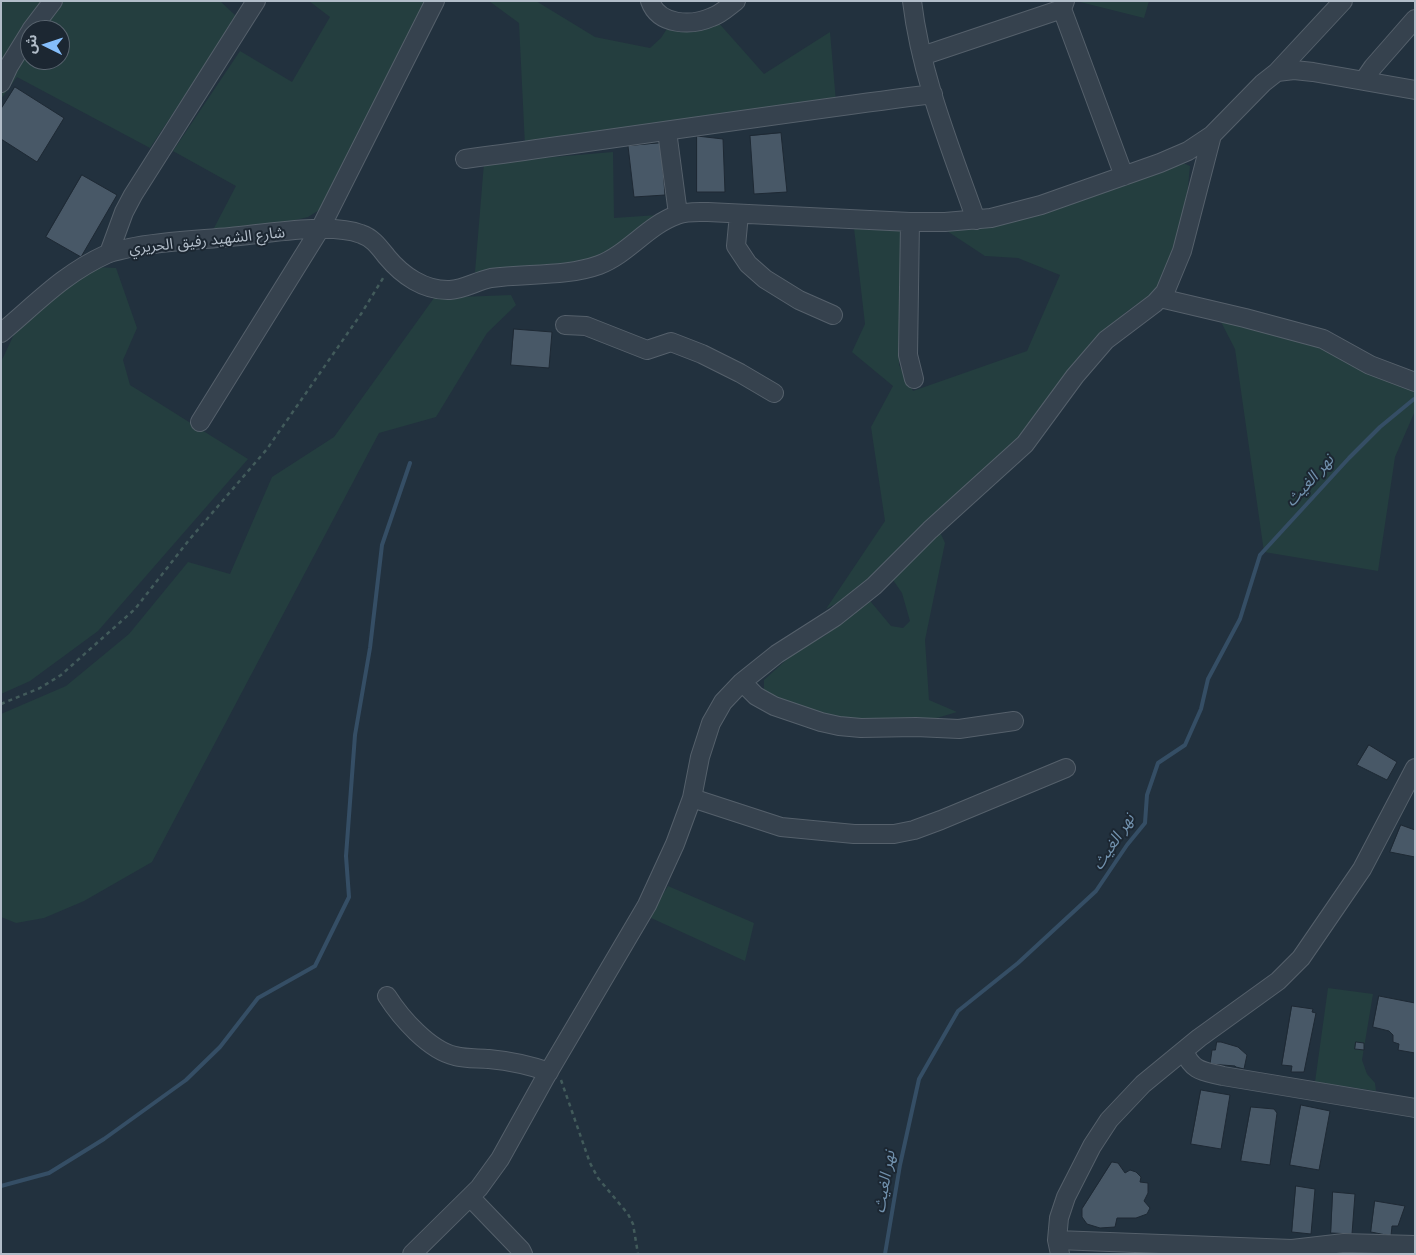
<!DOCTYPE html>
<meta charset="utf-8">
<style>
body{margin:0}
#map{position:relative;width:1416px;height:1255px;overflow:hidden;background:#22313e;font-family:Helvetica,"Noto Sans Arabic",sans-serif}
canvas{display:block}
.frame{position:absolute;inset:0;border:2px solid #b2bdc9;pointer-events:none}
.north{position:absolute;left:20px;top:20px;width:50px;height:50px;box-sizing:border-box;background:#1c2732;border:1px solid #58636e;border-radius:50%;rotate:274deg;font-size:14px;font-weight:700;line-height:20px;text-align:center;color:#b2bdc9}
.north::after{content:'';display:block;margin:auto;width:18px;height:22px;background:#85befb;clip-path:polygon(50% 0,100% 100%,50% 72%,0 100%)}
</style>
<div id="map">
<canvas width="1416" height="1255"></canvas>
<div class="frame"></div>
<div class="north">ش</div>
</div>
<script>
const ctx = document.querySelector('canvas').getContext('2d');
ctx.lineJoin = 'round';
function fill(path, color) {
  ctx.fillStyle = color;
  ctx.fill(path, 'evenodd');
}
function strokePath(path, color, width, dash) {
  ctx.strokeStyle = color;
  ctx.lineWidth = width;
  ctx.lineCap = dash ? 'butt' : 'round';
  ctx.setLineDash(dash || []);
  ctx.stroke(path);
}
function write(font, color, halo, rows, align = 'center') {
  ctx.font = font + ' Helvetica,"Noto Sans Arabic",sans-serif';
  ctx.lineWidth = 4;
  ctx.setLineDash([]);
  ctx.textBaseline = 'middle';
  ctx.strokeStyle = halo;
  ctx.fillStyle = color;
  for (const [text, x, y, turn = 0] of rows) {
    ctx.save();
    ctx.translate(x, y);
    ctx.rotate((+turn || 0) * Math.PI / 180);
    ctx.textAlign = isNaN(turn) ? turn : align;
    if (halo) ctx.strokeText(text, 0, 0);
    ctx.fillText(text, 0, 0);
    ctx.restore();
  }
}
fill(new Path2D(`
 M 1,1 L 220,1 L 237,17 L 150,148 L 17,77 L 1,99 ZM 30,30 L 60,30 L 60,60 L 30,60 Z
 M 309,1 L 427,1 L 324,207 L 308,217 L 287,222 L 213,230 L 236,186 L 173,151 L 240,51 L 292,82 L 330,17 Z
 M 489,1 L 536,1 L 595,37 L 650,48 L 661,38 L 670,24 L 717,21 L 764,74 L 830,32 L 836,102 L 525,146 L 519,23 Z
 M 1076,1 L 1149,1 L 1144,18 Z
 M 613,152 L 614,218 L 658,215 L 623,244 L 589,262 L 494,273 L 475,272 L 484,163 Z
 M 1183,163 L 1190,166 L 1188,187 L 1176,252 L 1155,291 L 1126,312 L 1092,341 L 1043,409 L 1000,460 L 858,592 L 826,609 L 885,521 L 871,427 L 893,386 L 852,352 L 865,324 L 854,228 L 904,231 L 899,365 L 913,391 L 1027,351 L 1060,275 L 1018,258 L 985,256 L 947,231 L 989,226 L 1118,183 L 1161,173 Z
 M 95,267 L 116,268 L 137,328 L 123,360 L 130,385 L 248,459 L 98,631 L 30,681 L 1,694 L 1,362 L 17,328 Z
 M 511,295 L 516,305 L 487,333 L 436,417 L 379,433 L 152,862 L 84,901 L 44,918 L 16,923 L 1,917 L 1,714 L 66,686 L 129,634 L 188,562 L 230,574 L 272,477 L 334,437 L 434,298 Z
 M 1220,320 L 1326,348 L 1415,387 L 1415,411 L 1395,457 L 1378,571 L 1264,552 L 1235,349 Z
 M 940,532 L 945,543 L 925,640 L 929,700 L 957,712 L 930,720 L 842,718 L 802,708 L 764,691 L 764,680 L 795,652 L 826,635 L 866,596 L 891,626 L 903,628 L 910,621 L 902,593 L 891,577 Z
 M 668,886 L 754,923 L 745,961 L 649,917 Z
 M 1328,988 L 1373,994 L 1362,1060 L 1367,1074 L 1375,1083 L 1376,1091 L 1315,1082 Z`), '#243e3f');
strokePath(new Path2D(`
 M 1,1186 L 49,1173 L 104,1139 L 186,1080 L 220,1047 L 258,998 L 315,966 L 349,897 L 346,856 L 355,735 L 370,648 L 382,545 L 410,463
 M 885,1254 L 900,1165 L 919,1079 L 958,1011 L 1018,963 L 1096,891 L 1127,845 L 1145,823 L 1147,795 L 1158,763 L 1185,745 L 1201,709 L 1208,679 L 1240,619 L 1260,555 L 1349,458 L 1380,427 L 1414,399`), '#354e65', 4);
const building = new Path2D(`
 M 15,87 L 64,118 L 37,162 L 1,139 L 1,109 Z
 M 781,133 L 787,192 L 754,194 L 750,136 Z
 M 697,136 L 723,139 L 725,192 L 697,192 Z
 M 661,143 L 665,195 L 634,197 L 628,146 Z
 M 82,175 L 117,195 L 81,257 L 46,237 Z
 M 514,329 L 552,332 L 549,368 L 511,365 Z
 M 1369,745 L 1397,762 L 1387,780 L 1357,765 Z
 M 1401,825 L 1415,830 L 1415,857 L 1390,852 Z
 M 1379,996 L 1415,1003 L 1415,1053 L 1398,1050 L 1399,1044 L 1393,1042 L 1393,1035 L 1389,1031 L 1373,1027 Z
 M 1292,1006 L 1313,1009 L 1312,1012 L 1316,1013 L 1304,1072 L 1291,1072 L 1292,1066 L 1282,1065 Z
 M 1217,1042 L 1221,1042 L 1238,1047 L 1247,1055 L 1244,1069 L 1236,1067 L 1235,1066 L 1210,1064 L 1212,1050 L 1215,1050 Z
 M 1356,1042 L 1364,1043 L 1364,1050 L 1355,1049 Z
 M 1201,1090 L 1230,1095 L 1221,1149 L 1191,1144 Z
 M 1301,1105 L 1330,1111 L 1319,1170 L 1290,1165 Z
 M 1251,1107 L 1274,1109 L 1277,1113 L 1270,1165 L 1241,1161 Z
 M 1112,1162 L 1118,1163 L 1125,1173 L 1130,1170 L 1136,1172 L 1141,1177 L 1140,1182 L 1148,1183 L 1148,1193 L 1144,1201 L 1150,1208 L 1147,1214 L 1136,1218 L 1117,1218 L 1115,1227 L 1100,1228 L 1087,1224 L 1082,1217 L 1082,1209 Z
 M 1296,1186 L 1315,1189 L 1311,1234 L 1292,1232 Z
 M 1333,1192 L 1355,1194 L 1352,1234 L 1331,1233 Z
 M 1375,1201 L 1405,1206 L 1398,1226 L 1392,1226 L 1391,1236 L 1371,1232 Z`);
fill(building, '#485867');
strokePath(building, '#1e2934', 1);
const minor = new Path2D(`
 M 650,1 C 659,26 692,26 712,17 C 721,14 728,7 736,1
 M 912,1 C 921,77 951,149 976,220
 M 1065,1 L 1062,9 L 1124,176
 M 31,30 L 53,1
 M 922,56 L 1062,9
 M 1277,72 L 1343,1
 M 1364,80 L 1373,67 L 1415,19
 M 1,83 L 9,66 L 30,32
 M 667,131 L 678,214
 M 465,159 C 621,138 776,114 933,94
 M 739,214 L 736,246 L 748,264 L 765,279 L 799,300 L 833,315
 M 910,222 L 908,355 L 914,379
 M 109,253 L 124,212 L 133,195 L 256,1
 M 1160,298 L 1245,318 L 1323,339 L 1370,365 L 1415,382
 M 565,325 L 586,326 L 647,350 L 671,342 L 702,354 L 740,373 L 774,393
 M 1,333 C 37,303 63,274 107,254 C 113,251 122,250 129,248 C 162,241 196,240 230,237 C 264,234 330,222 361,234 C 373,238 379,247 387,257 C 402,275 424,291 450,290 C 464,289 477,281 491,278 C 525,273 566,277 599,265 C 628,254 648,225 677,215 C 687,211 698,212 708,212 L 910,222 L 945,222 L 991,218 L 1041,205 L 1160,163 L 1188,151 L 1212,135 L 1263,83 L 1277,72 L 1294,70 L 1313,72 L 1415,90
 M 200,422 L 320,229 L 435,1
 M 742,682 L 756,696 L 774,706 L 821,722 L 839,726 L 861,728 L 916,727 L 959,729 L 1014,721
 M 692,798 L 781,827 L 854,834 L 894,834 L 914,830 L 941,820 L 1066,768
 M 387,996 C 401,1018 429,1050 455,1056 C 466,1059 478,1058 489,1059 C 510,1061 529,1065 549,1072
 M 1184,1051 C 1193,1072 1203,1071 1223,1076 L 1415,1108
 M 470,1197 L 521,1250 L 523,1254
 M 1057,1240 L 1292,1249 L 1293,1254
 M 1292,1249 L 1344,1243 L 1415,1245
 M 412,1254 L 479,1188 L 500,1159 L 545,1078 L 647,905 L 675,844 L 692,798 L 700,757 L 711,723 L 723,702 L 742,682 L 777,654 L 835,617 L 874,586 L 930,530 L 1025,444 L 1075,376 L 1106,340 L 1155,303 L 1165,292 L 1182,251 L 1212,135
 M 1060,1254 L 1057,1240 L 1059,1218 L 1066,1197 L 1092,1146 L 1109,1120 L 1143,1084 L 1199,1038 L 1278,981 L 1301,958 L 1362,869 L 1415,768`);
strokePath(minor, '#55606b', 20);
strokePath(new Path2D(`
 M 1,704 L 40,688 L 61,675 L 135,609 L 189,540 L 267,449 L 361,314 L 385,275
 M 561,1080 L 590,1163 L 598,1178 L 628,1214 L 633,1224 L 638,1254`), '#425b5b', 2.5, [4, 4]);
strokePath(minor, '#36424e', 18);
write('15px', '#b2bdc9', '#1c2732', [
 ["شارع الشهيد رفيق الحريري",207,241,-6]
]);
write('italic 16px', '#7191ad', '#1c2732', [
 ["نهر الغيث",1310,481,-48],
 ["نهر الغيث",1114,842,-57],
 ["نهر الغيث",885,1182,-80]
]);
</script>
